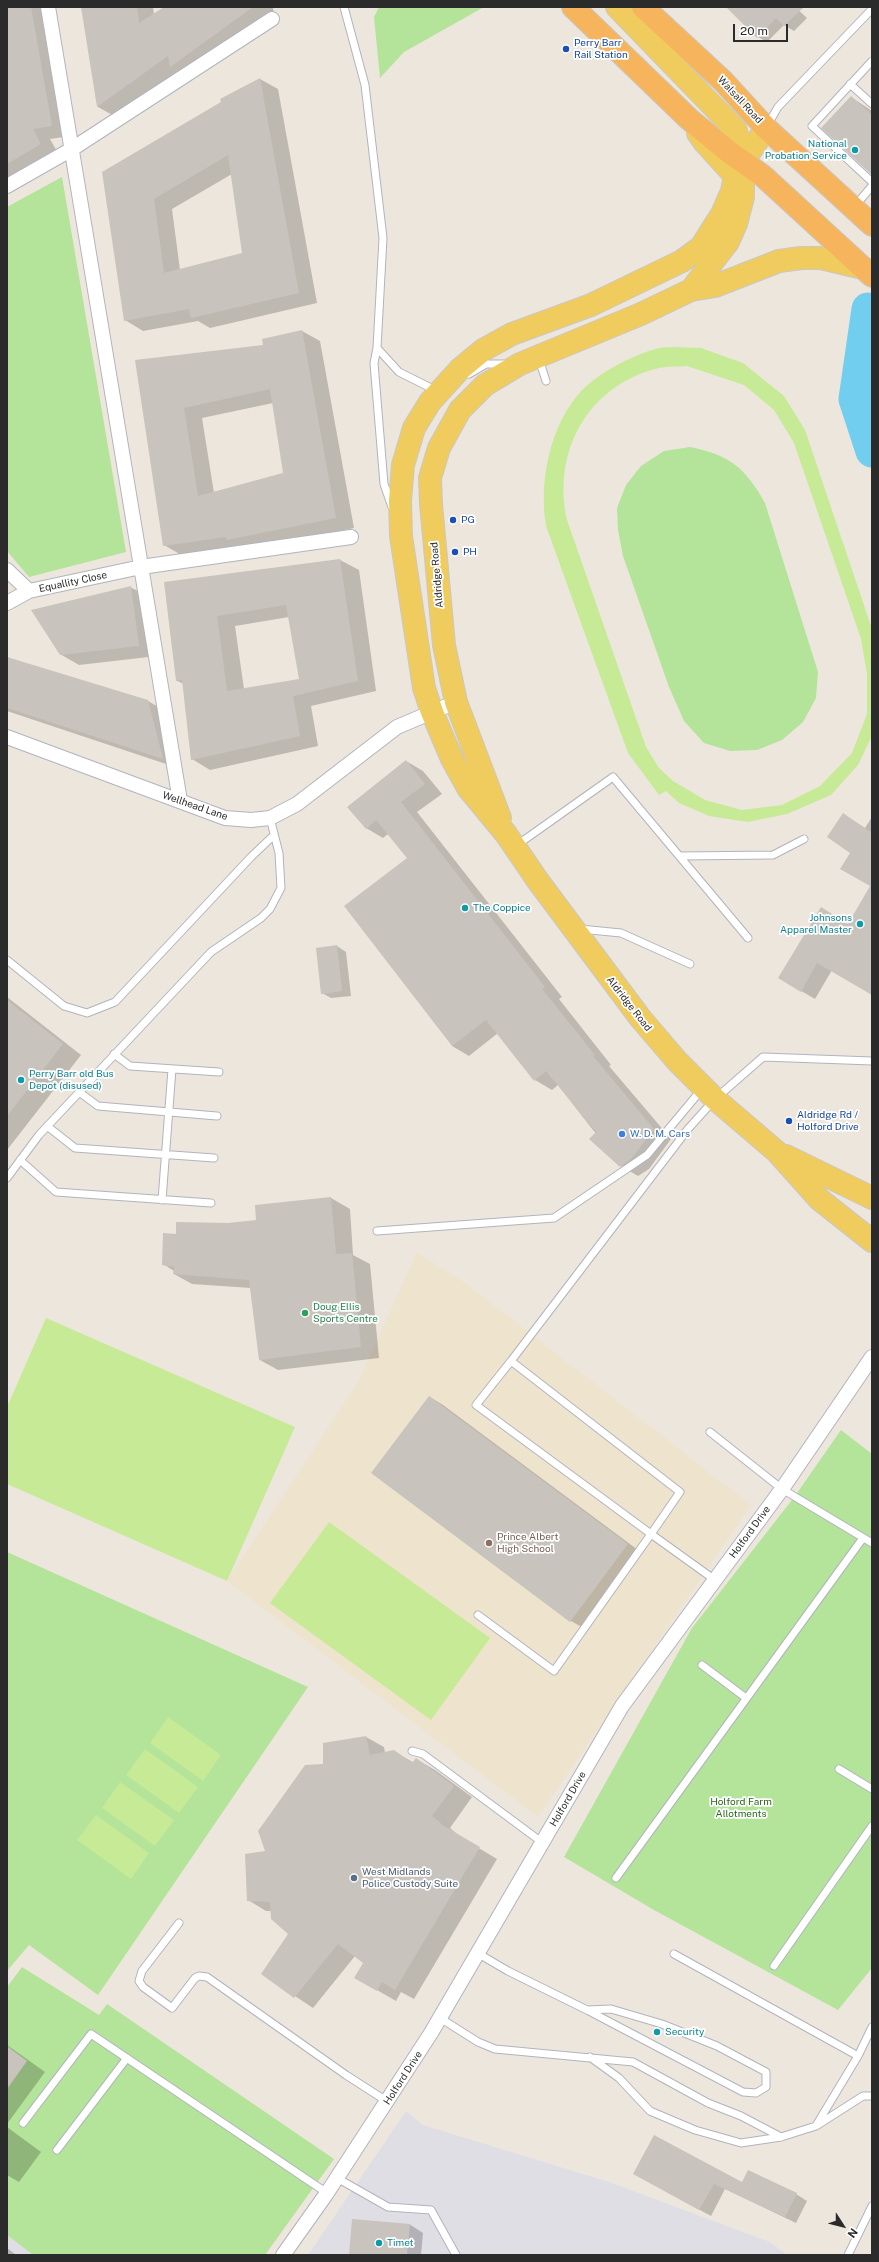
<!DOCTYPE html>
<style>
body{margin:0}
#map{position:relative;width:879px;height:2262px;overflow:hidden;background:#ede6dd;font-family:"Public Sans",sans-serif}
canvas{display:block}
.frame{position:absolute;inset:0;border:8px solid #2b2b2b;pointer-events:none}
.north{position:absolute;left:823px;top:2206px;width:40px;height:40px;-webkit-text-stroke:3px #fff;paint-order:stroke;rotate:126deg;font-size:11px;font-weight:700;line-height:16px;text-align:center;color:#2b2b2b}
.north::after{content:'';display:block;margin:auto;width:14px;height:18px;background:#2b2b2b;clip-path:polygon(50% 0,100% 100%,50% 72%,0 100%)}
.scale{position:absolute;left:733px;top:24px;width:55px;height:18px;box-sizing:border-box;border:2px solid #2b2b2b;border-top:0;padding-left:5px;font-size:12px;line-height:14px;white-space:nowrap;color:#2b2b2b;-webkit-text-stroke:3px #fff;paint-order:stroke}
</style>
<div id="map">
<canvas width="879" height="2262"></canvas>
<div class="frame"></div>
<div class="north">N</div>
<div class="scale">20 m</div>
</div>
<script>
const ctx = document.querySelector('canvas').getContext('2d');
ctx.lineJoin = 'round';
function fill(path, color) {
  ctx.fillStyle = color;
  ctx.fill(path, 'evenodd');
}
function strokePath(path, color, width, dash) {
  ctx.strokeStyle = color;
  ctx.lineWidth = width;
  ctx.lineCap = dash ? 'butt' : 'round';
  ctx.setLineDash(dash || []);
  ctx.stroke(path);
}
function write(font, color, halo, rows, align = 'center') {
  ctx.font = font + ' "Public Sans",sans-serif';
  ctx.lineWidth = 3.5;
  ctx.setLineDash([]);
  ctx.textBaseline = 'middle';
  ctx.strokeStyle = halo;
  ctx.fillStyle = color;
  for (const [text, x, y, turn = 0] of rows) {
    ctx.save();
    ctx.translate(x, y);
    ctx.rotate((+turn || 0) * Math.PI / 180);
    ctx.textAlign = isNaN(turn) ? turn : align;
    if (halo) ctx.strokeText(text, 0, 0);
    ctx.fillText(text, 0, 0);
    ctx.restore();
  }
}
fill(new Path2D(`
 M 406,2111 L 423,2125 L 609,2182 L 770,2242 L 787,2255 L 308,2255 Z
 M 7,2235 L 33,2255 L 7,2255 Z`), '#e0dee5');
fill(new Path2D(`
 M 417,1252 L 468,1285 L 751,1505 L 538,1817 L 227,1581 L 358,1382 Z`), '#eee3cd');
fill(new Path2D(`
 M 379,7 L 484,7 L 404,52 L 380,78 L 374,17 Z
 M 62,177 L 126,552 L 29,577 L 7,551 L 7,207 Z
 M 690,447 C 729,455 745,467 765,503 L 818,672 L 816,698 L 803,722 L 782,740 L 757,750 L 730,751 L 704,743 L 684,721 L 669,687 L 623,556 L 618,530 L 617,508 L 626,485 L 641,466 L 664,451 Z
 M 841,1430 L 872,1454 L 872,1968 L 838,2010 L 654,1910 L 564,1857 L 692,1628 L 795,1496 Z
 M 7,1552 L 308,1687 L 98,1995 L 29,1945 L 7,1971 Z
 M 22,1967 L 99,2015 L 107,2004 L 334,2159 L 265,2255 L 33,2255 L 7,2235 L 7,1987 Z`), '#b4e39a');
fill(new Path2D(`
 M 701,348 L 743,363 L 784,396 L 805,430 L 872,629 L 872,736 L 858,765 L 831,795 L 787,814 L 748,822 L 709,816 L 679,803 L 666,791 L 659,795 L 628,753 L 546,526 C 539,483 549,430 577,396 C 594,375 627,358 652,350 C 666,345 686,348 701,348 ZM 687,366 L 744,385 L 774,410 L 794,443 L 861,639 L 867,674 L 867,714 L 852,753 L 820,786 L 782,805 L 742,810 L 705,800 L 673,781 L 659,768 L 646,747 L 567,520 C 552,451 588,385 659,368 C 668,366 678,367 687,366 Z
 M 46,1318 L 295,1427 L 227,1581 L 7,1484 L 7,1407 Z
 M 329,1522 L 490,1638 L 431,1720 L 270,1603 Z
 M 168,1717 L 221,1755 L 203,1781 L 150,1743 Z
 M 145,1749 L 198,1787 L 179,1813 L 126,1775 Z
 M 120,1782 L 174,1820 L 155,1846 L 102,1808 Z
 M 96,1815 L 149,1853 L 131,1879 L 77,1840 Z`), '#c7ea96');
fill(new Path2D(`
 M 7,7 L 47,7 L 70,136 L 50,139 L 59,155 L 7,185 Z
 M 82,7 L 153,7 L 154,14 L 165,7 L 273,7 L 274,16 L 116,117 L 98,107 Z
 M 728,7 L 795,7 L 807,18 L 794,31 L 784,25 L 767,42 L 758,37 Z
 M 260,79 L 278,89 L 317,303 L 210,328 L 198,321 L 143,331 L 125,320 L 103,173 ZM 232,174 L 243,254 L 180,270 L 172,209 Z
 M 851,97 L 872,111 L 872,173 Z
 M 302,331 L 320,341 L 354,528 L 246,550 L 183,556 L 164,545 L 136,361 L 264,346 ZM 273,403 L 284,473 L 214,493 L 202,418 Z
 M 340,560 L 359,570 L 376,691 L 311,706 L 318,746 L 210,770 L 192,759 L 184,684 L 177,681 L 165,583 ZM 289,617 L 300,680 L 244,689 L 235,626 Z
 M 130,587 L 149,597 L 157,656 L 79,665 L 60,654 Z
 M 7,658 L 148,701 L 167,712 L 181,769 L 7,711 Z
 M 406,761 L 423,771 L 442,794 L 417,812 L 562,997 L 559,999 L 611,1065 L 609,1066 L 671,1139 L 649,1169 L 638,1176 L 621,1166 L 558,1085 L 552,1090 L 535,1080 L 498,1033 L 469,1056 L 452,1046 L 408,859 L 388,834 L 383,838 L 366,828 Z
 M 844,815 L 865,828 L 872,817 L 872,994 L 832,970 L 815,999 L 779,978 L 848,925 L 871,886 L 851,853 Z
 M 337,946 L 346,952 L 351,996 L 331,998 L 322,993 Z
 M 7,997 L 81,1055 L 7,1150 Z
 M 331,1198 L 350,1209 L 353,1255 L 370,1264 L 379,1358 L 278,1370 L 260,1360 L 251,1288 L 192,1284 L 174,1274 L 174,1271 L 163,1264 L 177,1235 L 228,1224 L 257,1221 L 256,1206 Z
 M 430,1397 L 443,1405 L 642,1553 L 585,1629 L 571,1621 Z
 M 366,1737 L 384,1747 L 385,1753 L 394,1751 L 414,1763 L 416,1759 L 435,1770 L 472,1797 L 450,1828 L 462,1838 L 497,1859 L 414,1999 L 401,1992 L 396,2001 L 356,1978 L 364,1962 L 355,1956 L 313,2008 L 262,1974 L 289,1934 L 271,1911 L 266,1911 L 248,1900 L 266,1852 L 324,1765 Z
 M 7,2045 L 45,2072 L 7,2124 Z
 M 7,2127 L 41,2152 L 19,2182 L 7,2175 Z
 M 645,2180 L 742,2184 L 796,2194 L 807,2201 L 796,2223 L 725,2189 L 711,2216 Z
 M 409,2224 L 423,2233 L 421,2255 L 350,2255 Z
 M 7,2248 L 16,2255 L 7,2255 Z`), '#0003');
strokePath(new Path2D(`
 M 868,309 L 855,399 L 872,451`), '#71ceee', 33);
fill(new Path2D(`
 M 7,7 L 31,7 L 52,126 L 33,129 L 41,144 L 7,164 Z
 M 81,7 L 137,7 L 139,23 L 164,7 L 253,7 L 170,67 L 168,56 L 97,107 Z
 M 726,7 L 804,7 L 784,26 L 776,18 L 757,38 Z
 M 260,78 L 299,293 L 191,318 L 189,309 L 124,321 L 102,172 L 221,102 L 220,99 ZM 228,155 L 242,253 L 164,273 L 154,199 Z
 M 851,96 L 872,115 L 872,175 L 821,128 Z
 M 302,330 L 336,518 L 226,540 L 226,537 L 163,546 L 135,360 L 263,345 L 262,339 ZM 270,389 L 283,473 L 198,496 L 184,408 Z
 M 340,559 L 358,681 L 293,696 L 300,736 L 191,760 L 182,680 L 176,681 L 164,582 ZM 286,605 L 299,679 L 227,691 L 217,616 Z
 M 131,586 L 139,646 L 60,655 L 31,610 Z
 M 7,657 L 148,700 L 163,759 L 7,708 Z
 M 406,760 L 425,784 L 401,802 L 545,987 L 542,989 L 595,1055 L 593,1056 L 654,1129 L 631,1159 L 620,1167 L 589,1139 L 596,1132 L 546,1071 L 534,1081 L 486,1020 L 452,1046 L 344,906 L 407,858 L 376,820 L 366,829 L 347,807 Z
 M 843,813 L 872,833 L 872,995 L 817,963 L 801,992 L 778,978 L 821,907 L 848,924 L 870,886 L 840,869 L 850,853 L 827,837 Z
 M 337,945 L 342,991 L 321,994 L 316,948 Z
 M 7,1000 L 63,1044 L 7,1116 Z
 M 331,1197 L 336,1254 L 352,1253 L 361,1347 L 259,1360 L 249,1280 L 173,1274 L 174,1267 L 162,1265 L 163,1233 L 176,1234 L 176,1222 L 228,1223 L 256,1220 L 255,1205 Z
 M 429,1396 L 628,1544 L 570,1622 L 371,1473 Z
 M 366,1736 L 370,1755 L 394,1750 L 412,1763 L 416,1758 L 454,1786 L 432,1816 L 444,1826 L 480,1847 L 395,1990 L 382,1982 L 377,1991 L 354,1978 L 363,1963 L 338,1944 L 294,1998 L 261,1974 L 288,1934 L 271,1919 L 270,1902 L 247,1901 L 245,1854 L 265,1851 L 258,1831 L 305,1765 L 323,1764 L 323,1743 Z
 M 7,2046 L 27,2061 L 7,2089 Z
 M 654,2135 L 742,2182 L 748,2170 L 797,2193 L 785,2217 L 714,2184 L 699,2210 L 633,2174 Z
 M 352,2219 L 410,2224 L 407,2255 L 349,2255 Z`), '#c8c3bd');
const service = new Path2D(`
 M 344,7 L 365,85 L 383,238 L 377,348 L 374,363 L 384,484 L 392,507
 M 872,61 L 812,126 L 872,182
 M 850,84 L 872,104
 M 767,126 L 778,107 L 872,9
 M 855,206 L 872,186
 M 377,348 L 399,372 L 437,391
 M 539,359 L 546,381
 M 469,374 L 486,364 L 508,364
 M 517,845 L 613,777 L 748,938
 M 680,856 L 773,855 L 804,839
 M 580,929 L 621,933 L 690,964
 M 7,960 L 64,1006 L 87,1013 L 115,1002 L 251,857 L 274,835
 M 114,1054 L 130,1066 L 219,1072
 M 79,1092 L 98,1106 L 217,1116
 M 47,1126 L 75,1148 L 214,1158
 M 20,1160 L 56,1192 L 211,1203
 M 7,1178 L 39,1135 L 211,952 L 261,918 L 270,909 L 281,888 L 279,853 L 270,818
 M 162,1200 L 172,1069
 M 377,1231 L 554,1218 L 647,1155 L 702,1089
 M 511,1361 L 476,1405 L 651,1534 L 680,1492 L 511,1361 L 688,1129 L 715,1099 L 763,1057 L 872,1061
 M 710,1432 L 782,1489 L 872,1543
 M 478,1615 L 554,1671 L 651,1534 L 715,1580
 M 702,1665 L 746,1698
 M 412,1751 L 423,1754 L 543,1843
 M 839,1769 L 872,1789
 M 616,1878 L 863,1538
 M 179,1923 L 142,1971 L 139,1981 L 143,1987 L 172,2008 L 195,1978 L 199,1976 L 207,1977 L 346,2075 L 388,2102
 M 479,1954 L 508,1971 L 587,2010 L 743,2092 L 756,2093 L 766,2087 L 766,2072 L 717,2046 L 662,2024 L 611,2009 L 587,2010
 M 674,1954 L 858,2056
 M 774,1966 L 872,1826
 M 440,2018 L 478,2042 L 495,2049 L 633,2062 L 708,2103 L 741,2116 L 781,2137
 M 590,2057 L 619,2078 L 650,2111 L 695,2130 L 741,2143 L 781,2137 L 816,2126 L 863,2096 L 872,2096
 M 23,2123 L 91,2034 L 327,2193
 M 817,2124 L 858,2056 L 872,2027
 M 57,2150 L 127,2058
 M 337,2178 L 388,2207 L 431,2210 L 456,2255
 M 848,2255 L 872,2206`);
const minor = new Path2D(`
 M 48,7 L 180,801
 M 7,186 L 72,149 L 272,19
 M 7,570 L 29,591
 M 7,603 L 29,591 L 141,567 L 351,537
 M 7,737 L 225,818 L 251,820 L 270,818 L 297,804 L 397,727 L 456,702
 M 283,2255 L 327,2193 L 431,2033 L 622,1706 L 782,1489 L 872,1357`);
const primary = new Path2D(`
 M 617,7 L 736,130 L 743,162 L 743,197 L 736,224 L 728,242 L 691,290
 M 766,128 L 743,162 L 735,176 L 732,191 L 722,214 L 701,247 L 682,261 L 591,305 L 512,334 L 483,350 L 460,369 L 430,402 L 414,428 L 403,465 L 400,501 L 401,536 L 424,688 L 432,712 L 452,759 L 468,788 L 506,834 L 538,881 L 641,1019 L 677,1061 L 715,1099 L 777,1152 L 819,1199 L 872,1241
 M 698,133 L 705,143 L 735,176
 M 500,818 L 456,702 L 444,645 L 431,504 L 430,478 L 439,448 L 460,410 L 485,385 L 520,364 L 641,314 L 691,290 L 715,286 L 779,261 L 801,258 L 821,258 L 863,268
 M 786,1156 L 872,1198`);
const trunk = new Path2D(`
 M 573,7 L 689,119 L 729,152 L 763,176 L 872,276
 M 643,7 L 723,81 L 766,128 L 872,225`);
strokePath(service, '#b1b4be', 9);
strokePath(minor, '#b1b4be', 16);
strokePath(primary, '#c8c8c8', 24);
strokePath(trunk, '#c8c8c8', 24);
strokePath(service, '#fff', 7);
strokePath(minor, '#fff', 14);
strokePath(primary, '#f0cc5f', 22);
strokePath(trunk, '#f6b55c', 22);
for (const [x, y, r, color] of [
 [566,49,4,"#1a4fb4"],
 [855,150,4,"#0f9aa8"],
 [453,520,4,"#1a4fb4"],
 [455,552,4,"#1a4fb4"],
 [465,908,4,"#0f9aa8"],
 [860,924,4,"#0f9aa8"],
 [21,1080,4,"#0f9aa8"],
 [789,1121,4,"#1a4fb4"],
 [622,1134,4,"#3f7fe0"],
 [305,1313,4,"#2e9e5b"],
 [489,1543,4,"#8d6e63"],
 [354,1878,4,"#5c6f8a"],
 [657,2032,4,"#0f9aa8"],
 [379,2243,4,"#0f9aa8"]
]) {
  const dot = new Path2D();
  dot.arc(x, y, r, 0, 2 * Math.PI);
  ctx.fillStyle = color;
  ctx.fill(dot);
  strokePath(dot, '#fff', 1.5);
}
write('10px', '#164399', '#fff', [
 ["Perry Barr",574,43],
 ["Rail Station",574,55],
 ["PG",461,520],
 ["PH",463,552],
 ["Aldridge Rd /",797,1115],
 ["Holford Drive",797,1127]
], 'left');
write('10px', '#2b2b2b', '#fff', [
 ["Walsall Road",740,100,47],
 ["Aldridge Road",437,575,-95],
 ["Equallity Close",73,582,-12],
 ["Wellhead Lane",195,806,19],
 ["Aldridge Road",629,1004,52],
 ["Holford Drive",750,1532,-54],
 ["Holford Drive",568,1799,-60],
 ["Holford Drive",403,2078,-57]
]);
write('10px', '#0d838f', '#fff', [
 ["National",847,144,"right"],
 ["Probation Service",847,156,"right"],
 ["The Coppice",473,908],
 ["Johnsons",852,918,"right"],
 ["Apparel Master",852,930,"right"],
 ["Perry Barr old Bus",29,1074],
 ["Depot (disused)",29,1086],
 ["Security",665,2032],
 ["Timet",387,2243]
], 'left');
write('10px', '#366cbe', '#fff', [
 ["W. D. M. Cars",630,1134]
], 'left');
write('10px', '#27864d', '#fff', [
 ["Doug Ellis",313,1307],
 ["Sports Centre",313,1319]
], 'left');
write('10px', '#785e54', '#fff', [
 ["Prince Albert",497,1537],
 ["High School",497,1549]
], 'left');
write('10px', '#2c681b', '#fff', [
 ["Holford Farm",741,1802],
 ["Allotments",741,1814]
]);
write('10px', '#4e5e75', '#fff', [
 ["West Midlands",362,1872],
 ["Police Custody Suite",362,1884]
], 'left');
</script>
